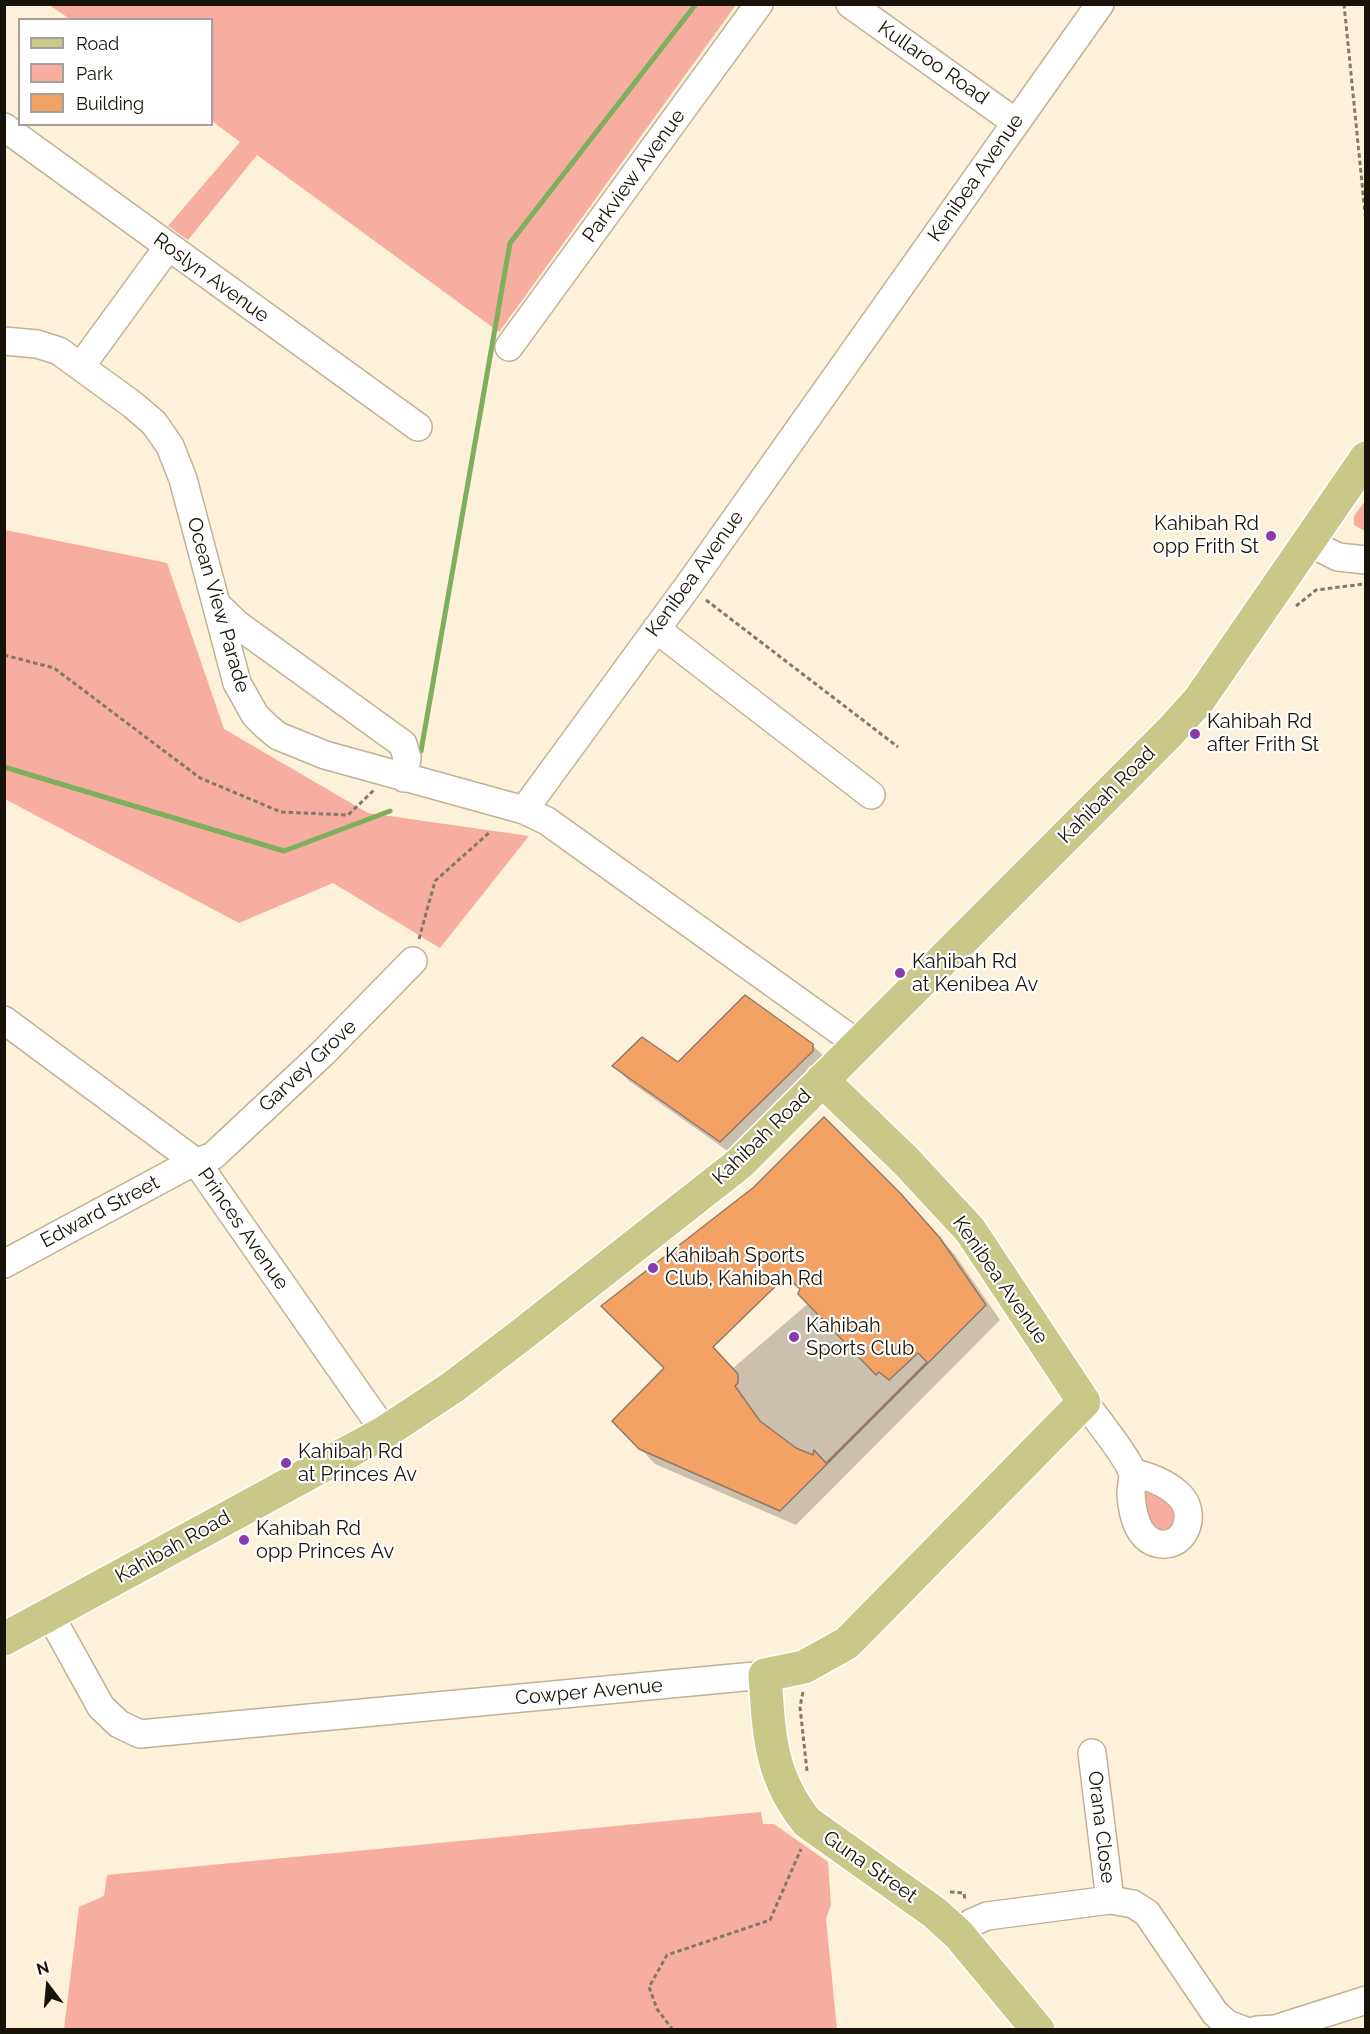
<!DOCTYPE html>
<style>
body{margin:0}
#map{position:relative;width:1370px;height:2034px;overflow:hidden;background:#fef1d9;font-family:Raleway,sans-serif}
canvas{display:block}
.frame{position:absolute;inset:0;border:6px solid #181308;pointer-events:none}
.legend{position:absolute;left:18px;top:18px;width:195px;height:108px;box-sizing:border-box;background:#fff;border:2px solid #a3a19c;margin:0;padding:8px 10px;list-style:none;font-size:18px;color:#181308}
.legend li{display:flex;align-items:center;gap:12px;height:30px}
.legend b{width:30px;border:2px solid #a3a19c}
.north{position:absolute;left:18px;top:1956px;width:60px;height:60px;-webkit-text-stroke:4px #fff;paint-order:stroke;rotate:344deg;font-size:16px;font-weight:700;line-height:24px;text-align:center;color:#181308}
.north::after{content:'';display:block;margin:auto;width:21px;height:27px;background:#181308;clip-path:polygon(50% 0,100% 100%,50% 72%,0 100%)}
</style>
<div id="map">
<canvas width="1370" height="2034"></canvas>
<div class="frame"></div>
<ul class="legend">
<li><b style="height:8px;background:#c9c888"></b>Road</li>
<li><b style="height:16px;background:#f7ada0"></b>Park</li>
<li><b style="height:16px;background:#f3a266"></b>Building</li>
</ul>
<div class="north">N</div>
</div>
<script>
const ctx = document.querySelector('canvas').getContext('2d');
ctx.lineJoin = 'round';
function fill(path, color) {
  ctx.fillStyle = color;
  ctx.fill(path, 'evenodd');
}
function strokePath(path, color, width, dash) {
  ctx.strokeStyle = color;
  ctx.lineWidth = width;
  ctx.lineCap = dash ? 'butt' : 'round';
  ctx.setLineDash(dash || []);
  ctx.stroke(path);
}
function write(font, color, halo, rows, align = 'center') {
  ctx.font = font + ' Raleway,sans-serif';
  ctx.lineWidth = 4.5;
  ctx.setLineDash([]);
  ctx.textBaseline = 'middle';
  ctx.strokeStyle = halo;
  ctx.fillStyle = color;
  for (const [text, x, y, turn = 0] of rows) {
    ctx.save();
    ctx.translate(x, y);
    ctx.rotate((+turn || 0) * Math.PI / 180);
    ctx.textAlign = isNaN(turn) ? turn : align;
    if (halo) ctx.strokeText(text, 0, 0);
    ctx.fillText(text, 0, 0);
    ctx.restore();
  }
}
fill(new Path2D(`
 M 527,5 L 736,5 L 499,332 L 257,155 L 188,240 L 168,226 L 240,142 L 212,121 L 212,20 L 70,19 L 49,5 Z
 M 1365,501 L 1365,531 L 1354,525 L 1354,516 Z
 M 5,530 L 167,563 L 224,729 L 368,813 L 529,836 L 440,948 L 333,883 L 239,923 L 5,799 Z
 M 1138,1482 L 1180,1510 L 1169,1533 L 1152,1530 Z
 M 761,1812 L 763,1824 L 774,1824 L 828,1862 L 831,1905 L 826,1919 L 837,2029 L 64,2029 L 79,1907 L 104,1896 L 107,1875 Z`), '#f7ada0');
fill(new Path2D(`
 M 812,1045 L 828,1060 L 736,1157 L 629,1081 L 614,1066 L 678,1064 Z
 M 916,1211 L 955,1255 L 1000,1320 L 796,1525 L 655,1464 L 640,1448 Z`), '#0003');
strokePath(new Path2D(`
 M 421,751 L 510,243 L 696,4
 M 4,767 L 284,851 L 390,811`), '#7eaf5e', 5);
const building = new Path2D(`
 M 745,995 L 813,1044 L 813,1051 L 720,1142 L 612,1066 L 642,1037 L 678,1062 Z
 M 824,1117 L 901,1194 L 940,1238 L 986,1305 L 780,1511 L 639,1449 L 612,1421 L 664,1368 L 601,1306 L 754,1187 Z
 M 786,1276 L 800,1289 L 798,1294 L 876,1375 L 879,1372 L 889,1380 L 918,1353 L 927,1362 L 826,1463 L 814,1450 L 813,1455 L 796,1448 L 760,1421 L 735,1386 L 738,1383 L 738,1374 L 713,1347 Z`);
fill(building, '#f3a266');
strokePath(building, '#937866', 1.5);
const minor = new Path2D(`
 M 850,4 L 1015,122
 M 4,127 L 418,427
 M 4,341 L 37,344 L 59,351 L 133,405 L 154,423 L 170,446 L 183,479 L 237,683 L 255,715 L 266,726 L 278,736 L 325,755 L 524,810 L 547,821 L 858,1044
 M 509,347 L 759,4
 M 81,366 L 168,247
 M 1308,542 L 1338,557 L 1366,560
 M 216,604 L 238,625 L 403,744 L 407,758 L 404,778
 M 656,629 L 871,795
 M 524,810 L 688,586 L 1100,4
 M 4,1020 L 197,1163 L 385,1432
 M 4,1264 L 182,1168 L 213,1156 L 322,1054 L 413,961
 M 1084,1402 C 1096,1418 1126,1455 1132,1471 C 1134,1477 1131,1487 1131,1494 C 1132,1510 1136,1534 1153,1542 C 1184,1554 1200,1513 1178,1494 C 1165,1482 1149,1477 1132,1472
 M 50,1615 L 101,1707 L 119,1724 L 140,1734 L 765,1675
 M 1092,1753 L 1110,1900
 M 959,1935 L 971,1923 L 987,1916 L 1110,1900 L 1133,1904 L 1147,1913 L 1215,2013 L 1227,2024 L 1243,2030
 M 1257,2030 L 1275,2029 L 1366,2000`);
const major = new Path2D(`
 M 822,1080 L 906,1161 L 970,1230 L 1084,1402 L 847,1643 L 804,1667 L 765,1675 C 769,1732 769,1775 807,1822 L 935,1913 L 959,1935 L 1038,2030
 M 4,1639 L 385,1432 L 453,1387 L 520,1336 L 740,1163 L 1171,731 L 1199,700 L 1366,458`);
strokePath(minor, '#c1b195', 30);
strokePath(major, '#fff', 36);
strokePath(new Path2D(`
 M 1344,4 L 1366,223
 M 706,600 L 898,747
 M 1296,606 L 1316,590 L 1364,584
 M 4,655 L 54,668 L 200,778 L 281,812 L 348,815 L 374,790
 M 419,939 L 435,881 L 490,832
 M 803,1692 L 800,1707 L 807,1771
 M 950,1892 L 964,1893 L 965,1901
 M 673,2030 L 657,2009 L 649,1987 L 667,1955 L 770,1920 L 801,1849`), '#827a69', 3, [4.5, 3]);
strokePath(minor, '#fff', 27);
strokePath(major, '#c9c888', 33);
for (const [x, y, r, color] of [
 [1271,536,6,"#873bac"],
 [1195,734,6,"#873bac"],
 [900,973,6,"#873bac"],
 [653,1268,6,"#873bac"],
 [794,1337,6,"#873bac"],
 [286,1463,6,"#873bac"],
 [244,1540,6,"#873bac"]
]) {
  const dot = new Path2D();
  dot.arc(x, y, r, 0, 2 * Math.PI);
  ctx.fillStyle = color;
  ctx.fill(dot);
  strokePath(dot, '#fff', 2);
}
write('20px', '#181308', '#fff', [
 ["Kullaroo Road",933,63,35],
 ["Parkview Avenue",634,176,-54],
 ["Kenibea Avenue",976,178,-55],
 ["Roslyn Avenue",211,278,36],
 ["Kenibea Avenue",695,574,-54],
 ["Ocean View Parade",218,605,74],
 ["Kahibah Road",1107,795,-45],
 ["Garvey Grove",308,1066,-43],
 ["Kahibah Road",762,1137,-44],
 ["Edward Street",100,1212,-28],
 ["Princes Avenue",243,1229,55],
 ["Kenibea Avenue",1000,1280,55],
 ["Kahibah Road",173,1547,-29],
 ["Cowper Avenue",589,1692,-5],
 ["Orana Close",1101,1827,83],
 ["Guna Street",870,1867,35]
]);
write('20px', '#181308', '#fff', [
 ["Kahibah Rd",1259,524,"right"],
 ["opp Frith St",1259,547,"right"],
 ["Kahibah Rd",1207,722],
 ["after Frith St",1207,745],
 ["Kahibah Rd",912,962],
 ["at Kenibea Av",912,985],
 ["Kahibah Sports",665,1256],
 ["Club, Kahibah Rd",665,1279],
 ["Kahibah",806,1326],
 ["Sports Club",806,1349],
 ["Kahibah Rd",298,1452],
 ["at Princes Av",298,1475],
 ["Kahibah Rd",256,1529],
 ["opp Princes Av",256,1552]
], 'left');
</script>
